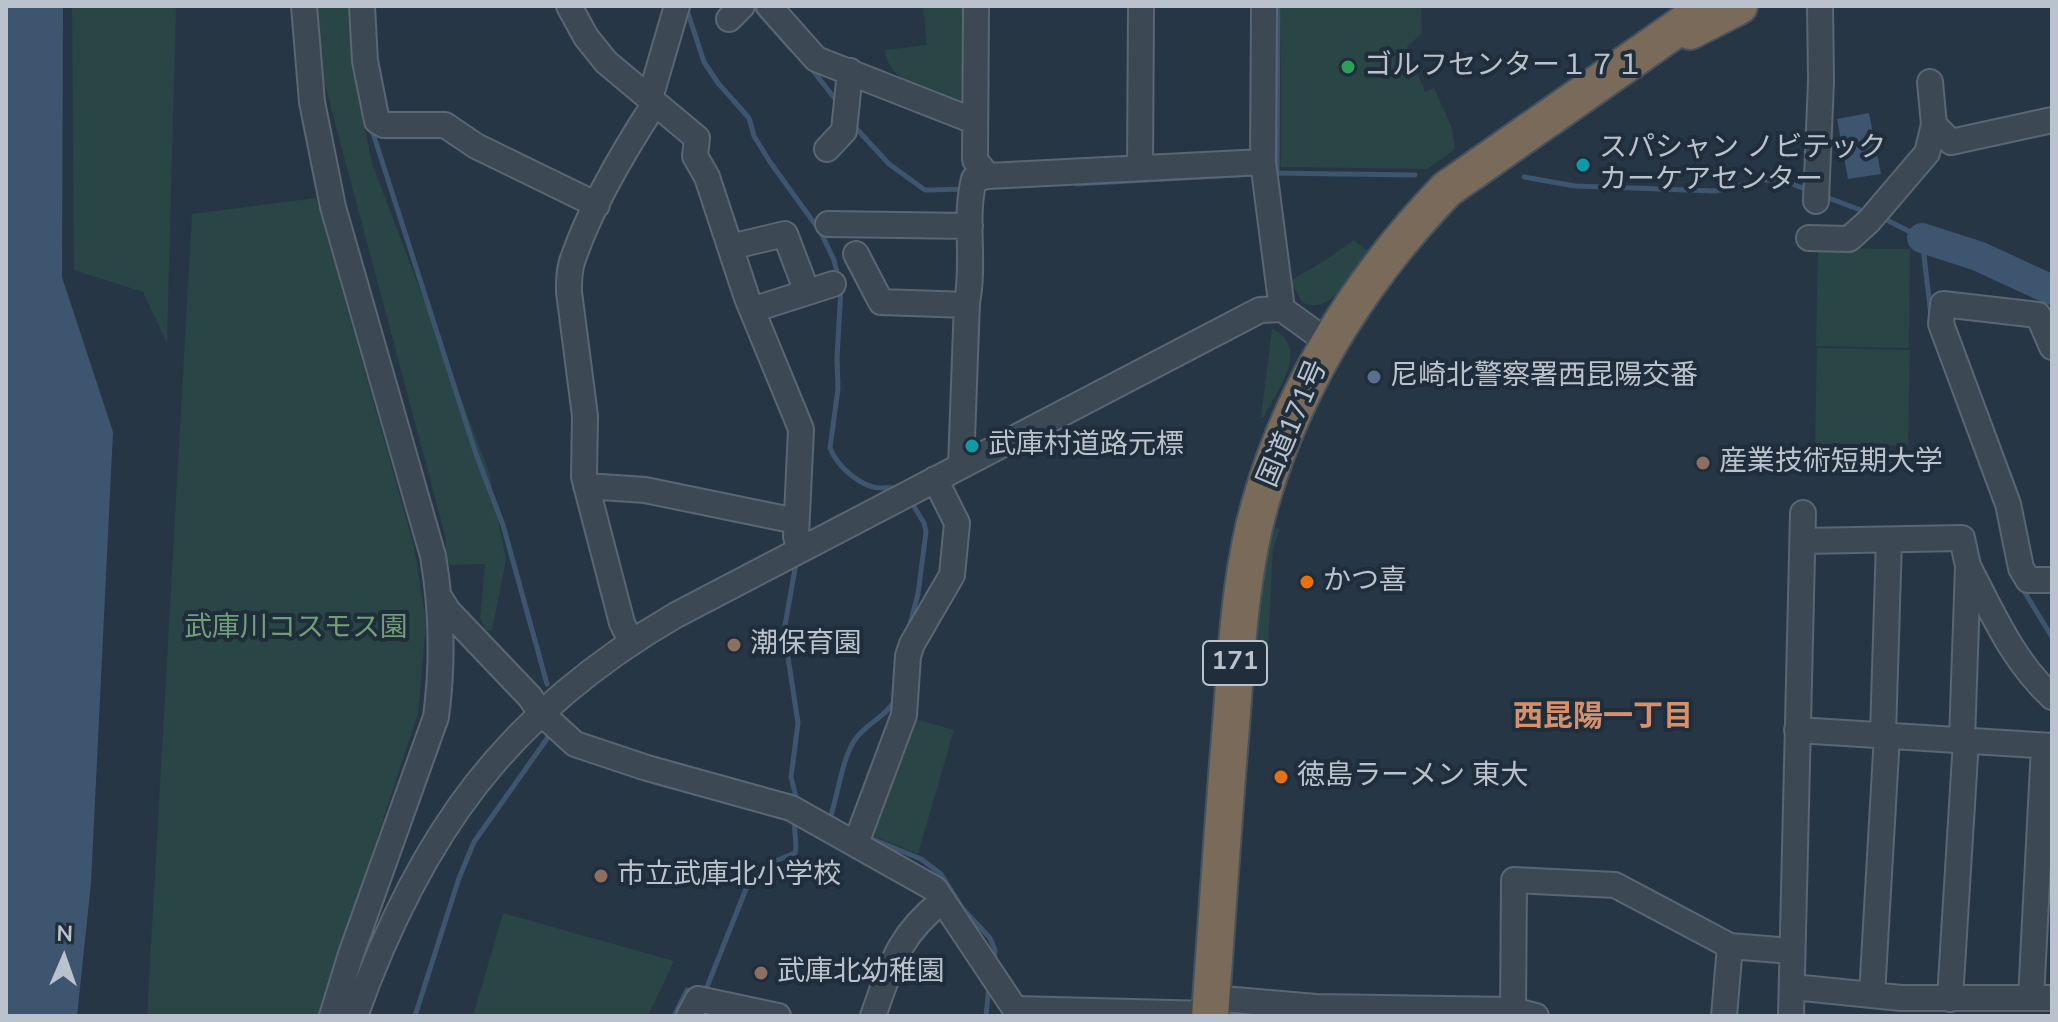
<!DOCTYPE html>
<meta charset="utf-8">
<style>
body{margin:0}
#map{position:relative;width:2058px;height:1022px;overflow:hidden;background:#273645;font-family:"Nunito Sans",sans-serif}
canvas{display:block}
.frame{position:absolute;inset:0;border:8px solid #bac3cd;pointer-events:none}
.north{position:absolute;left:24px;top:918px;width:80px;height:80px;-webkit-text-stroke:6px #202d3a;paint-order:stroke;rotate:2deg;font-size:22px;font-weight:700;line-height:32px;text-align:center;color:#bac3cd}
.north::after{content:'';display:block;margin:auto;width:28px;height:36px;background:#bac3cd;clip-path:polygon(50% 0,100% 100%,50% 72%,0 100%)}
</style>
<div id="map">
<canvas width="2058" height="1022"></canvas>
<div class="frame"></div>
<div class="north">N</div>
</div>
<script>
const ctx = document.querySelector('canvas').getContext('2d');
ctx.lineJoin = 'round';
function fill(path, color) {
  ctx.fillStyle = color;
  ctx.fill(path, 'evenodd');
}
function strokePath(path, color, width, dash) {
  ctx.strokeStyle = color;
  ctx.lineWidth = width;
  ctx.lineCap = dash ? 'butt' : 'round';
  ctx.setLineDash(dash || []);
  ctx.stroke(path);
}
function write(font, color, halo, rows, align = 'center') {
  ctx.font = font + ' "Nunito Sans","Noto Sans JP",sans-serif';
  ctx.lineWidth = 8;
  ctx.setLineDash([]);
  ctx.textBaseline = 'middle';
  ctx.strokeStyle = halo;
  ctx.fillStyle = color;
  for (const [text, x, y, turn = 0] of rows) {
    ctx.save();
    ctx.translate(x, y);
    ctx.rotate((+turn || 0) * Math.PI / 180);
    ctx.textAlign = isNaN(turn) ? turn : align;
    if (halo) ctx.strokeText(text, 0, 0);
    ctx.fillText(text, 0, 0);
    ctx.restore();
  }
}
fill(new Path2D(`
 M 72,6 L 176,6 L 167,343 L 143,292 L 74,270 Z
 M 312,6 L 351,6 L 356,85 L 372,163 L 489,472 L 506,560 L 492,630 L 486,630 L 480,618 L 485,564 L 445,565 L 446,539 L 315,48 Z
 M 923,6 L 964,6 L 961,102 C 934,92 887,83 885,50 L 927,45 Z
 M 1281,6 L 1421,6 L 1422,33 L 1407,47 L 1425,92 L 1434,88 L 1452,128 L 1455,149 L 1428,169 L 1281,167 Z
 M 316,198 L 414,546 L 426,623 L 418,713 L 337,961 L 322,1016 L 147,1016 L 192,214 Z
 M 1354,240 L 1367,251 C 1352,271 1331,318 1302,302 L 1290,281 L 1327,259 Z
 M 1822,248 L 1910,249 L 1909,348 L 1816,346 L 1818,252 Z
 M 1272,329 C 1311,348 1277,391 1264,417 L 1261,417 Z
 M 1817,348 L 1910,350 L 1908,446 L 1815,444 Z
 M 1274,527 L 1280,529 L 1273,549 L 1267,666 L 1262,666 L 1256,631 L 1265,564 Z
 M 908,717 L 954,730 L 918,854 L 872,835 L 868,830 Z
 M 503,913 L 674,961 L 648,1016 L 473,1016 Z`), '#294545');
fill(new Path2D(`
 M 6,6 L 63,6 L 62,277 L 113,432 L 91,883 L 77,1016 L 6,1016 Z
 M 1869,113 L 1881,174 L 1848,179 L 1837,119 Z`), '#3d556e');
strokePath(new Path2D(`
 M 753,6 L 792,50
 M 686,7 L 704,62 L 718,83 L 749,118 L 754,136 L 770,162 L 820,231 L 834,260 L 838,277
 M 811,68 L 839,104
 M 854,126 L 889,164 L 925,190 L 967,189
 M 372,130 L 476,454 L 503,525 L 547,684
 M 1272,173 L 1415,175
 M 1277,173 L 1278,6
 M 1524,177 L 1575,186 L 1716,191 L 1762,180 L 1782,180 L 1810,191
 M 1076,184 L 1254,174
 M 1823,196 L 1866,212
 M 1883,218 L 1922,238 L 1931,316
 M 841,287 L 837,358 L 838,389 L 830,448 C 837,466 861,488 881,488 C 889,488 894,487 901,489
 M 796,563 L 784,631 L 798,723 L 791,777 L 797,801
 M 2019,583 L 2052,637
 M 909,628 L 918,594 L 926,532 L 924,523 L 910,500
 M 829,821 C 838,797 841,762 854,741 C 864,725 887,716 895,700
 M 865,836 L 921,859 L 941,874 L 963,909 L 990,938 L 995,950 L 994,964
 M 705,992 L 746,889 L 768,864 L 795,853 C 798,844 793,831 795,818
 M 415,1016 L 459,878 L 474,842 L 551,733
 M 674,1016 L 687,990 L 695,991
 M 986,1016 L 989,985`), '#3d556e', 5);
strokePath(new Path2D(`
 M 1922,238 L 1978,256 L 2052,290`), '#3d556e', 30);
const minor = new Path2D(`
 M 304,6 L 312,102 L 333,207 L 433,556 C 442,609 443,664 436,717 L 351,954 L 332,1016
 M 362,6 L 365,61 L 377,121 L 384,125 L 445,125 L 476,146 L 597,205
 M 569,6 L 586,37 L 606,62 L 697,138 L 695,156 L 707,177 L 747,298 L 801,429 L 796,536 L 799,550
 M 769,6 L 816,59 L 974,121
 M 976,6 L 975,160 L 988,176 L 1263,162
 M 1264,6 L 1263,162 L 1282,309
 M 729,19 L 742,6
 M 650,98 L 677,6
 M 1934,125 L 1951,142 L 2052,120
 M 827,149 L 844,131 L 850,71
 M 1140,168 L 1141,6
 M 1816,201 L 1821,82 L 1820,6
 M 828,224 L 970,226
 M 1809,238 L 1849,239 L 1869,221 L 1927,153 L 1934,125 L 1930,82
 M 730,247 L 785,234 L 807,292
 M 856,254 L 881,302 L 967,305
 M 752,310 L 833,284
 M 2052,347 L 2038,315 L 1943,304 L 1941,324 L 2008,504 L 2021,568 L 2028,580 L 2052,580
 M 961,466 L 967,302 C 975,261 964,219 974,179 L 988,176
 M 586,486 L 645,490 L 796,521
 M 1803,541 L 1962,538 L 1968,566 L 1962,740
 M 1969,568 C 1993,614 2013,661 2052,697
 M 440,598 L 448,611 L 530,697 L 540,712 L 575,744 L 647,768 L 791,808 L 935,889 L 1015,1009 L 1210,1014
 M 631,641 L 622,623 L 584,477 L 585,416 L 569,292 C 569,280 569,268 574,256 C 591,207 627,146 655,103
 M 1797,730 L 2052,746
 M 1883,734 L 1889,541
 M 856,843 L 904,715 L 908,656 L 912,644 L 952,575 L 957,523 L 935,479
 M 1793,987 L 1901,998 L 2052,998
 M 1872,995 L 1887,735
 M 1211,998 L 1316,1007 L 1513,1010 L 1536,1016
 M 2031,998 L 2044,746
 M 1950,999 L 1966,740
 M 355,1016 C 420,834 507,713 676,615 L 1260,310 L 1282,309 L 1329,343
 M 689,1016 L 698,999 L 778,1016
 M 873,1016 C 892,964 897,937 942,901
 M 1513,1016 L 1514,880 L 1615,885 L 1730,946 L 1791,951
 M 1724,1016 L 1730,946
 M 1791,1016 L 1803,513`);
const highway = new Path2D(`
 M 1690,31 L 1739,6
 M 1210,1016 C 1217,919 1223,822 1231,726 C 1236,659 1239,593 1254,527 C 1285,399 1356,283 1447,189 L 1709,6`);
strokePath(minor, '#5a6671', 28);
strokePath(highway, '#46535e', 40);
strokePath(minor, '#3c4854', 24);
strokePath(highway, '#7a6a59', 36);
for (const [x, y, r, color] of [
 [1348,67,8,"#2e9e5b"],
 [1583,165,8,"#0f9aa8"],
 [1374,377,8,"#5c6f8a"],
 [972,446,8,"#0f9aa8"],
 [1703,463,8,"#8d6e63"],
 [1307,582,8,"#e8710a"],
 [734,645,8,"#8d6e63"],
 [1281,777,8,"#e8710a"],
 [601,876,8,"#8d6e63"],
 [761,973,8,"#8d6e63"]
]) {
  const dot = new Path2D();
  dot.arc(x, y, r, 0, 2 * Math.PI);
  ctx.fillStyle = color;
  ctx.fill(dot);
  strokePath(dot, '#202d3a', 3);
}
for (const [x, y, w] of [
 [1235,663,64]
]) {
  const box = new Path2D();
  box.roundRect(x - w / 2, y - 22, w, 44, 6);
  ctx.fillStyle = '#202d3a';
  ctx.fill(box);
  strokePath(box, '#bac3cd', 2);
}
write('bold 26px', '#bac3cd', null, [
 ["171",1235,663]
]);
write('28px', '#bac3cd', '#202d3a', [
 ["ゴルフセンター１７１",1364,67],
 ["スパシャン ノビテック",1599,149],
 ["カーケアセンター",1599,181],
 ["尼崎北警察署西昆陽交番",1390,377],
 ["武庫村道路元標",988,446],
 ["産業技術短期大学",1719,463],
 ["かつ喜",1323,582],
 ["潮保育園",750,645],
 ["徳島ラーメン 東大",1297,777],
 ["市立武庫北小学校",617,876],
 ["武庫北幼稚園",777,973]
], 'left');
write('28px', '#bac3cd', '#202d3a', [
 ["国道171号",1294,424,-67]
]);
write('28px', '#709e77', '#202d3a', [
 ["武庫川コスモス園",296,629]
]);
write('bold 30px', '#d8906a', '#202d3a', [
 ["西昆陽一丁目",1603,719]
]);
</script>
